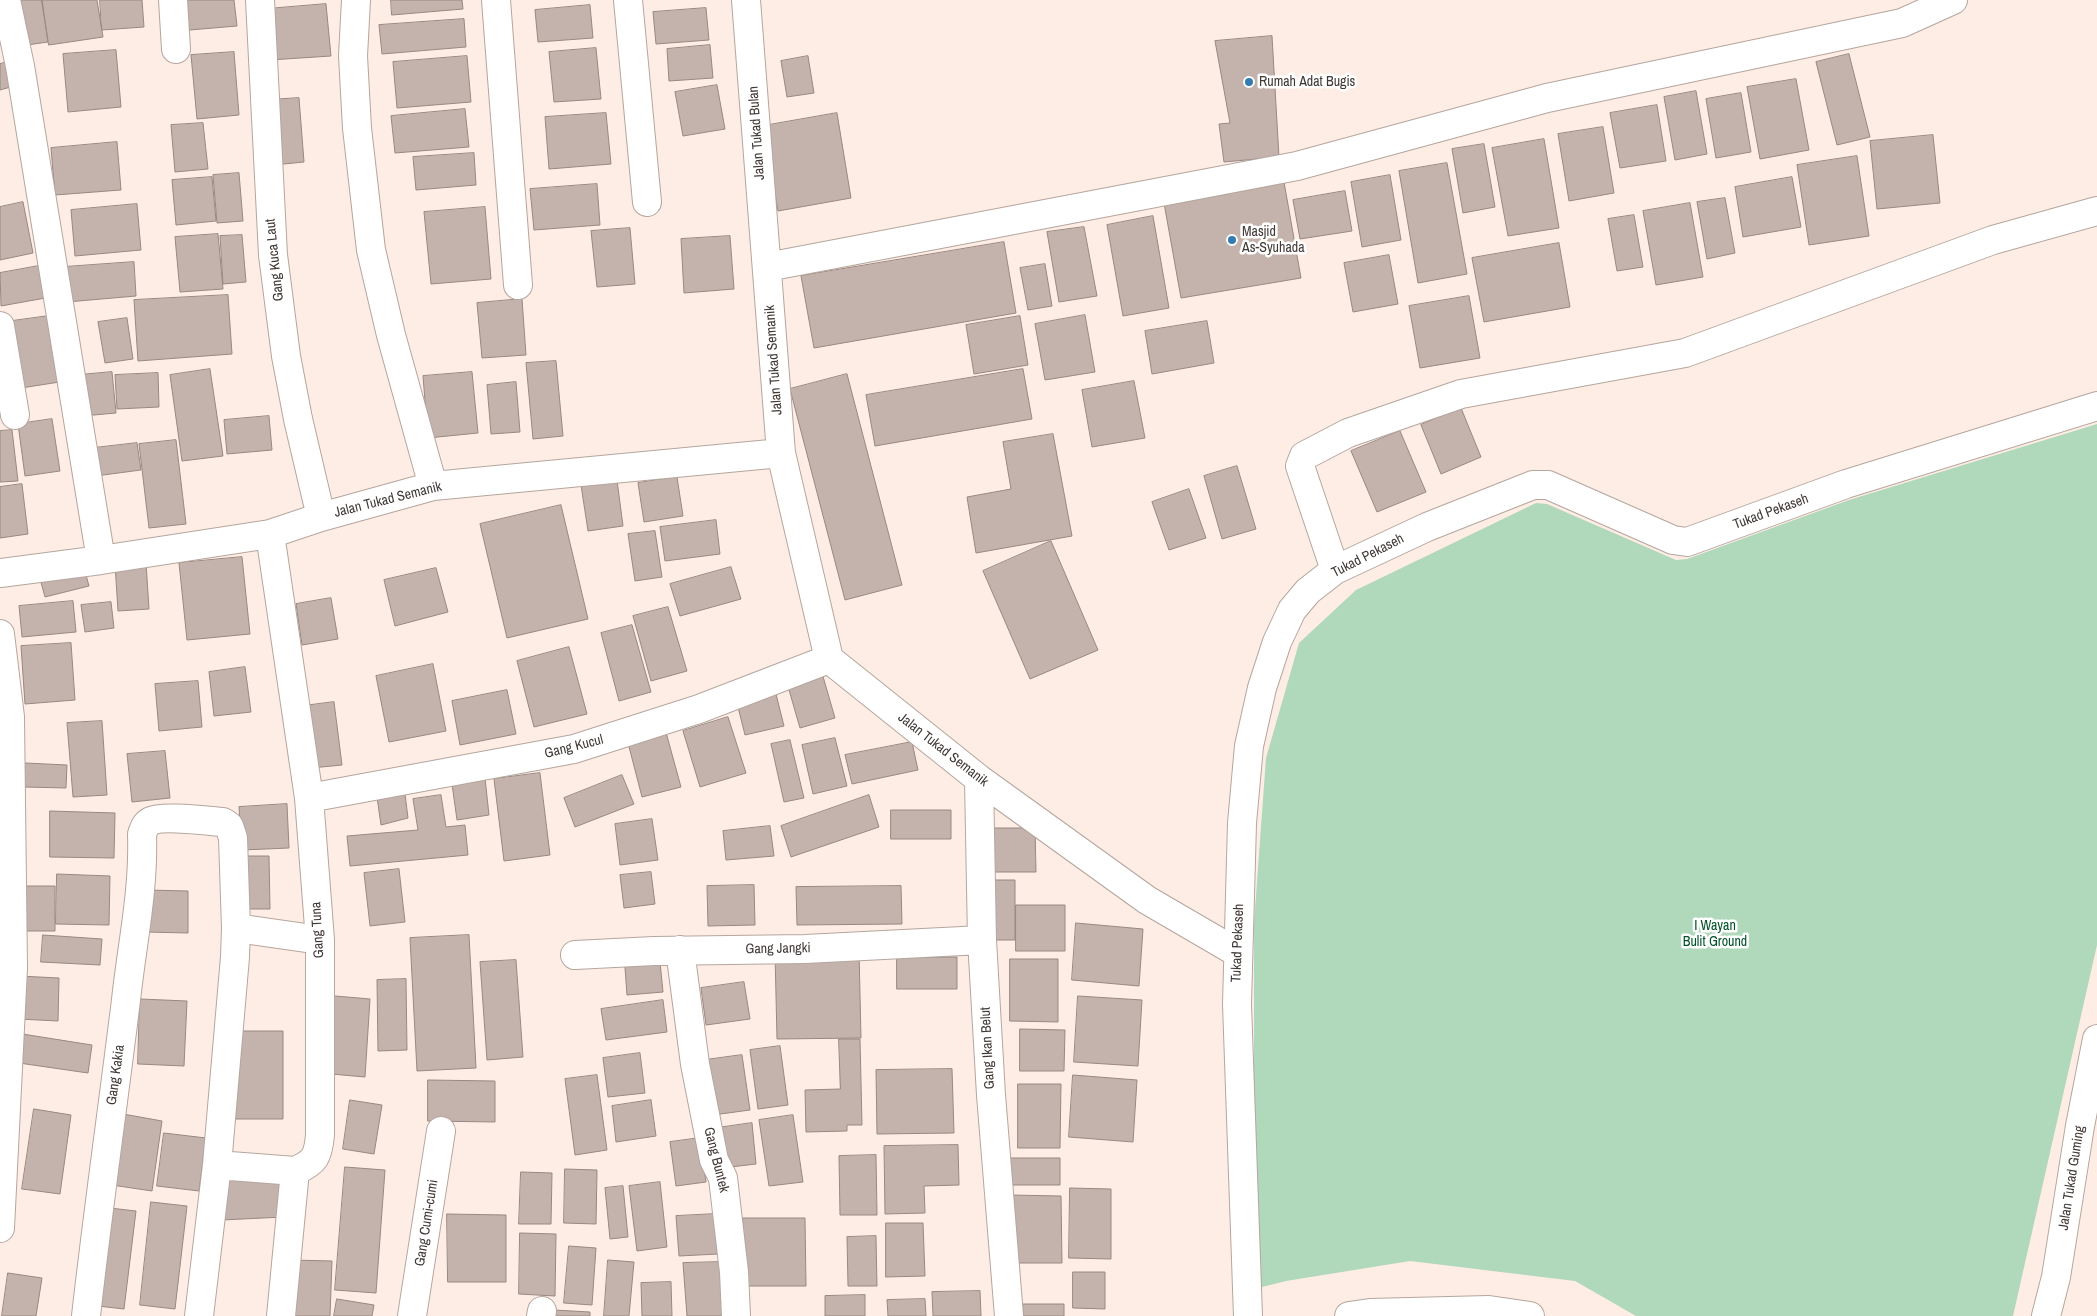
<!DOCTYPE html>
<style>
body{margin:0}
canvas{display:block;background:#feede5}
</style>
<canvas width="2097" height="1316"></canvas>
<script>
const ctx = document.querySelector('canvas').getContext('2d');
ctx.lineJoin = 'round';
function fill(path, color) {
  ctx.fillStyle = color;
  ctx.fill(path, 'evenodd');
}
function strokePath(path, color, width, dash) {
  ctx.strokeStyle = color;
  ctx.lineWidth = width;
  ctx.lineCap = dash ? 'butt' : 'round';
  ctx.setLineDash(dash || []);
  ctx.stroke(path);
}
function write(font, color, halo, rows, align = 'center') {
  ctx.font = font + ' "Archivo Narrow",sans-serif';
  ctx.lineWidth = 5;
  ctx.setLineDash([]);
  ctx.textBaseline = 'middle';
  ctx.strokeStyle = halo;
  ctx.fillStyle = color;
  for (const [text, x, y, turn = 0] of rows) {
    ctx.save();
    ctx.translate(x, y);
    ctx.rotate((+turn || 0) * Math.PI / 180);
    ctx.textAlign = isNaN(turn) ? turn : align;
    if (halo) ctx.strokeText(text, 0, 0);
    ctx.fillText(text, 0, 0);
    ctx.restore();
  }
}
fill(new Path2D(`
 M 2097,424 L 2097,945 L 2013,1316 L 1636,1316 L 1575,1281 L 1410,1261 L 1286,1281 L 1254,1289 L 1254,923 L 1266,758 L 1299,643 L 1356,590 L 1536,503 L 1547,504 L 1676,560 L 1687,559 L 1849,500 Z`), '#b0d8bb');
const building = new Path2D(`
 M 13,0 L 42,0 L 48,42 L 20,46 Z
 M 42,0 L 97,0 L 103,37 L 49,45 Z
 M 100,0 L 142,0 L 144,27 L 102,30 Z
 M 176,0 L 234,0 L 237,26 L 178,31 Z
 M 391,0 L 462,0 L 463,9 L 392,15 Z
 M 326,4 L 331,56 L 270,60 L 267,9 Z
 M 590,5 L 593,38 L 538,42 L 535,10 Z
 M 706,8 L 709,40 L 656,44 L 653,12 Z
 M 464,19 L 466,47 L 382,54 L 379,25 Z
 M 1272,36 L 1279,157 L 1224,162 L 1219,124 L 1230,123 L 1215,41 Z
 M 710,45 L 713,78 L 669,81 L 667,49 Z
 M 596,48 L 601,99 L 554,102 L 549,52 Z
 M 116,50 L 121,107 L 68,112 L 63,54 Z
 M 234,52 L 239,115 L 197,119 L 191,55 Z
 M 1849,54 L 1870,137 L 1837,145 L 1816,62 Z
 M 467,56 L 471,102 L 397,108 L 393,62 Z
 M 808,56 L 814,93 L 787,97 L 781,61 Z
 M 15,60 L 21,84 L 0,90 L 0,64 Z
 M 1796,79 L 1809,150 L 1760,159 L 1747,87 Z
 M 717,85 L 725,129 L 683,136 L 675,92 Z
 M 1696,91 L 1707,154 L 1675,160 L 1664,97 Z
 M 1741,93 L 1751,152 L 1716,158 L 1706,99 Z
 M 299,98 L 304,162 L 274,165 L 269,100 Z
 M 1657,105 L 1666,161 L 1620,168 L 1610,113 Z
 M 465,109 L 469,147 L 395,153 L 391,116 Z
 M 606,113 L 611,164 L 549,169 L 545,117 Z
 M 837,113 L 851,198 L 778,211 L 763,126 Z
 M 203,123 L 208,169 L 175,172 L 171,125 Z
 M 1603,127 L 1614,193 L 1569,201 L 1558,134 Z
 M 1933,135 L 1940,203 L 1877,209 L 1870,141 Z
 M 1544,139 L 1559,228 L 1508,236 L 1492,148 Z
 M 117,142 L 121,190 L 55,195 L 51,148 Z
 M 1484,144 L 1495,207 L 1463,213 L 1452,149 Z
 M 474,153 L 476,185 L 416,190 L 413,157 Z
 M 1857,156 L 1869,236 L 1809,245 L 1797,165 Z
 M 1447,163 L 1467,274 L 1418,283 L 1399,171 Z
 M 239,173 L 243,221 L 217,223 L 213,175 Z
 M 1390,175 L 1401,240 L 1362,247 L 1351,182 Z
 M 212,177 L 216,221 L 176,225 L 172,180 Z
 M 1792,177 L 1801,227 L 1743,237 L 1735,187 Z
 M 1284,182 L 1301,278 L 1181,298 L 1164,203 Z
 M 597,184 L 600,225 L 534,230 L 530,189 Z
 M 1345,191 L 1352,231 L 1300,239 L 1293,200 Z
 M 1725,198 L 1735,253 L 1707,259 L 1697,202 Z
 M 23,202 L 33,253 L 0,260 L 0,207 Z
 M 1690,203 L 1703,277 L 1656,285 L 1643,211 Z
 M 137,204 L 141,250 L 75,256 L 71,210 Z
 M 485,207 L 491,279 L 431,284 L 424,212 Z
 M 1634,215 L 1643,267 L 1617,271 L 1608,219 Z
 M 1153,216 L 1169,308 L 1123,316 L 1107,225 Z
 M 1084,227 L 1097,296 L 1059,302 L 1047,232 Z
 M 630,228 L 635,284 L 597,287 L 591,231 Z
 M 218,234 L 223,289 L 180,292 L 175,237 Z
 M 242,235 L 246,282 L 223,284 L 220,236 Z
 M 730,236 L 734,289 L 684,293 L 681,239 Z
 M 1004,242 L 1016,313 L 814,348 L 801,276 Z
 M 1559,243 L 1570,307 L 1484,322 L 1472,258 Z
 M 1389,255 L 1398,304 L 1353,312 L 1344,263 Z
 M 134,262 L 136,296 L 67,302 L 64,267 Z
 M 1045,264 L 1052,306 L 1028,310 L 1020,268 Z
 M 44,265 L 51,297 L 1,306 L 0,273 Z
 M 228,295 L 232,354 L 138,361 L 134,300 Z
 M 1469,296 L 1480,358 L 1420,368 L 1409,306 Z
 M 522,299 L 526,355 L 482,358 L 477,303 Z
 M 56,315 L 66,381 L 21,388 L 12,321 Z
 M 1085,315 L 1095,372 L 1045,380 L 1035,324 Z
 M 1020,316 L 1028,365 L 974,374 L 966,325 Z
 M 127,318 L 133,359 L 105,363 L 98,322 Z
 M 1207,321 L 1214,363 L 1152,374 L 1145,331 Z
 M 556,361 L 563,436 L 533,439 L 526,363 Z
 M 210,369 L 223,456 L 182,461 L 170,375 Z
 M 1023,369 L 1032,419 L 875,446 L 866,395 Z
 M 112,372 L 116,413 L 83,416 L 79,375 Z
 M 472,372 L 478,433 L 428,438 L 423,376 Z
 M 158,373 L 159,407 L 117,409 L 115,375 Z
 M 847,374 L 902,585 L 845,600 L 790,389 Z
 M 1134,381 L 1145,438 L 1092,447 L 1082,390 Z
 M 516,382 L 520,432 L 491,434 L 487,385 Z
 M 1461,408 L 1481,457 L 1441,474 L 1421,425 Z
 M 269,416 L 272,450 L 227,454 L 224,420 Z
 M 52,419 L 60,471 L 25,476 L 18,424 Z
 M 12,430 L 18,481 L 0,482 L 0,431 Z
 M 1400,431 L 1426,492 L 1377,512 L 1351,451 Z
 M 1053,434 L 1072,536 L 976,553 L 967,497 L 1011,489 L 1003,442 Z
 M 176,440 L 186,524 L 149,528 L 139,444 Z
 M 137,443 L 141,470 L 88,477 L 85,449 Z
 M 1237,466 L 1256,529 L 1222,539 L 1204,476 Z
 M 677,477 L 683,516 L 644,522 L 638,483 Z
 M 617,480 L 623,526 L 588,531 L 581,485 Z
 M 22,484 L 28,534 L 0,538 L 0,487 Z
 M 1189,489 L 1206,538 L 1169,550 L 1152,502 Z
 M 561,505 L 588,619 L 507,638 L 480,524 Z
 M 716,520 L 720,554 L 665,561 L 660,527 Z
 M 655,531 L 662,577 L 635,581 L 628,534 Z
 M 1051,541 L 1098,650 L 1030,679 L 983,571 Z
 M 242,557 L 250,634 L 187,640 L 179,563 Z
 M 146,562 L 149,609 L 118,611 L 115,564 Z
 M 83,564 L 89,586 L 45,597 L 39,575 Z
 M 731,567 L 741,599 L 680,616 L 670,584 Z
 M 436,568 L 448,612 L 395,626 L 384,580 Z
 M 331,598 L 338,639 L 302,645 L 296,604 Z
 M 73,601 L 76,632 L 22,637 L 19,606 Z
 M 111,602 L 114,628 L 85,632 L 81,605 Z
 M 668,607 L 687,671 L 651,681 L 633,616 Z
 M 632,625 L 651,692 L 619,701 L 601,633 Z
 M 71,643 L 75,700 L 25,704 L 21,646 Z
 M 569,647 L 587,714 L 534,727 L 517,661 Z
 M 433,664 L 446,731 L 389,742 L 376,676 Z
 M 245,667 L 251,712 L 214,716 L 209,672 Z
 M 822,673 L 835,718 L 800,728 L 787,683 Z
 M 198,681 L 202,727 L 159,731 L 155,684 Z
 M 507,690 L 516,734 L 460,745 L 452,701 Z
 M 775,690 L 784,726 L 745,735 L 736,699 Z
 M 334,702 L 342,765 L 311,768 L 303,706 Z
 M 728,717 L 746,773 L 700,787 L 683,731 Z
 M 102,721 L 107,795 L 73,797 L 67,723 Z
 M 664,725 L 681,787 L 642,797 L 626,735 Z
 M 835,738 L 847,786 L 813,794 L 802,745 Z
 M 790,740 L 804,798 L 784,802 L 771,744 Z
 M 912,742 L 918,770 L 852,784 L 845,755 Z
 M 165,751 L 170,798 L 132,802 L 127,754 Z
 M 25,763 L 67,765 L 66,788 L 24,787 Z
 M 540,773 L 550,855 L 504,861 L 494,779 Z
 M 622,775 L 634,804 L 575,827 L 564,798 Z
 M 485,778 L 489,815 L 457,820 L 452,784 Z
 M 404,786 L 408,818 L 381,825 L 376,790 Z
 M 441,795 L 446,827 L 465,825 L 468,855 L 350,866 L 347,836 L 418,830 L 413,799 Z
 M 869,795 L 879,827 L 791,857 L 781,826 Z
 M 287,804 L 289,848 L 242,850 L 239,807 Z
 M 891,810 L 951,810 L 951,839 L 891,839 Z
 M 50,811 L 115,813 L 114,858 L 50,857 Z
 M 652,819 L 658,860 L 620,865 L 615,824 Z
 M 770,826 L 774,856 L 726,860 L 723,831 Z
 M 989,828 L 1035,828 L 1036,872 L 989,872 Z
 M 238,856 L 269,856 L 270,909 L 238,909 Z
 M 399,869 L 405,922 L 370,926 L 364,873 Z
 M 651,872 L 655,904 L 624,908 L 620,875 Z
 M 57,874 L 110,876 L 109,925 L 56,924 Z
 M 987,880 L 1015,880 L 1015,940 L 986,940 Z
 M 754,885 L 755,925 L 708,926 L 707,886 Z
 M 14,886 L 55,886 L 55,931 L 14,931 Z
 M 901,886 L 902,924 L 797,925 L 796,887 Z
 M 147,890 L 188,891 L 188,933 L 146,932 Z
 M 1016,905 L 1065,905 L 1065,951 L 1016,951 Z
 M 1076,923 L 1143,929 L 1139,986 L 1072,980 Z
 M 43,935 L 102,939 L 100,965 L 41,962 Z
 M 469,935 L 476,1068 L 417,1071 L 410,938 Z
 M 859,951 L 861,1038 L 777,1039 L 775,953 Z
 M 659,952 L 663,992 L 627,995 L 624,954 Z
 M 897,957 L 957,957 L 957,989 L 897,989 Z
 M 1010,959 L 1058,959 L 1058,1022 L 1010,1021 Z
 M 516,960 L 523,1057 L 487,1060 L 480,962 Z
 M 19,976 L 59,978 L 58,1021 L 18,1019 Z
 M 406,979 L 407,1050 L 378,1051 L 377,980 Z
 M 744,982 L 750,1019 L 706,1025 L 701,988 Z
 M 335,996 L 370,999 L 365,1077 L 331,1074 Z
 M 1078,996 L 1142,1000 L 1138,1066 L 1074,1062 Z
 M 140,999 L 187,1001 L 184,1066 L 138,1064 Z
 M 663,1000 L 667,1032 L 606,1040 L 601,1009 Z
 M 1020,1029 L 1065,1030 L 1064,1071 L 1020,1071 Z
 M 233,1031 L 283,1031 L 283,1119 L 232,1119 Z
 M 16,1033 L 92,1045 L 88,1073 L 12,1062 Z
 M 839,1039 L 860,1039 L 862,1125 L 847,1125 L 847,1131 L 806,1132 L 805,1090 L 840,1089 Z
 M 780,1046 L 788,1105 L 758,1109 L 750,1050 Z
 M 640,1053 L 645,1093 L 608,1097 L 603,1058 Z
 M 742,1055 L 750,1110 L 713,1115 L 705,1060 Z
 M 952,1069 L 954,1133 L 877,1134 L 876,1070 Z
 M 597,1075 L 607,1150 L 575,1155 L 565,1079 Z
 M 1073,1075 L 1137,1080 L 1133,1142 L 1069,1137 Z
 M 428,1080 L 495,1081 L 495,1122 L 428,1121 Z
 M 1018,1084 L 1061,1084 L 1060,1148 L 1018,1148 Z
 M 350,1100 L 382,1105 L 374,1154 L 343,1149 Z
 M 651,1100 L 656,1136 L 616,1142 L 612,1106 Z
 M 34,1109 L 71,1115 L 60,1194 L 22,1189 Z
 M 123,1114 L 162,1121 L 152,1191 L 112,1185 Z
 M 793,1115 L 803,1182 L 769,1186 L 759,1120 Z
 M 752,1123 L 756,1164 L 722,1168 L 717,1128 Z
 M 164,1133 L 206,1138 L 199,1191 L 157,1186 Z
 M 700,1138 L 706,1182 L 676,1186 L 670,1142 Z
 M 958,1145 L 959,1185 L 924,1186 L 925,1213 L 885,1214 L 884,1146 Z
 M 876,1155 L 877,1215 L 840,1215 L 839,1156 Z
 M 1004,1158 L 1060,1158 L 1060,1185 L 1004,1185 Z
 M 345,1167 L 385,1170 L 376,1293 L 335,1290 Z
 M 565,1169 L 597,1170 L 596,1224 L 564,1223 Z
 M 521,1172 L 552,1173 L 551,1224 L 519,1224 Z
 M 282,1178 L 284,1217 L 222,1220 L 220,1181 Z
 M 660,1182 L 667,1247 L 637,1251 L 629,1186 Z
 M 623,1186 L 628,1237 L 610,1239 L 605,1188 Z
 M 1070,1188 L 1111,1189 L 1111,1259 L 1069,1258 Z
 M 1010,1195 L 1061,1196 L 1062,1263 L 1010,1263 Z
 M 151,1202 L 187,1206 L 175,1309 L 140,1305 Z
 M 101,1207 L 136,1211 L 124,1309 L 89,1305 Z
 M 447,1214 L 506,1215 L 506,1282 L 448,1282 Z
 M 716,1214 L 718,1254 L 679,1256 L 676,1216 Z
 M 743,1218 L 805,1218 L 806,1286 L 745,1286 Z
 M 886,1223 L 923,1223 L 925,1276 L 886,1277 Z
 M 520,1233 L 556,1234 L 555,1296 L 519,1294 Z
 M 876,1236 L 877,1286 L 848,1286 L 847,1237 Z
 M 569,1246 L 596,1248 L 592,1305 L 564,1303 Z
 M 291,1260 L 332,1261 L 330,1316 L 289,1316 Z
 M 608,1260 L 634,1262 L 629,1316 L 604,1316 Z
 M 721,1262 L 724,1316 L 687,1316 L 683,1263 Z
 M 1073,1272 L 1105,1272 L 1105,1309 L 1073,1308 Z
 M 8,1273 L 42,1278 L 36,1316 L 2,1316 Z
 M 671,1282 L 672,1316 L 642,1316 L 641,1283 Z
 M 980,1291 L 981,1316 L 933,1316 L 932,1292 Z
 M 865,1295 L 865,1316 L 825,1316 L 825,1296 Z
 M 337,1299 L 374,1305 L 372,1316 L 334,1316 Z
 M 925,1299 L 926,1316 L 888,1316 L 887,1300 Z
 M 1023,1304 L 1064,1304 L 1064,1316 L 1023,1316 Z
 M 554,1310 L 590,1312 L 590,1316 L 554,1316 Z`);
fill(building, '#c3b3ac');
strokePath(building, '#988881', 1);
const minor = new Path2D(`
 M 6,0 L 20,66 L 101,560
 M 173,0 L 176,49
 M 260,0 L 273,255 L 286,356 L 298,419 L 321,517
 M 356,0 L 353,56 L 357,128 L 371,250 L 391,335 L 433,486
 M 496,0 L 518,285
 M 628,0 L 647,202
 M 746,0 L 781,453 L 829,659 L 979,779 L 1147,900 L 1238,953
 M 767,267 L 1297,166 L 1547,98 L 1902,23 L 1953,0
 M 0,326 L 15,415
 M 270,534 L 309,798 L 320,940 L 320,1135 C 318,1157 315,1162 295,1171 L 281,1316
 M 1335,570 L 1300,466 L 1304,456 L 1348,433 L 1461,394 L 1685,353 L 1993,240 L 2097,211
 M 0,573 L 101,560 L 270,534 L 321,517 L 433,486 L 781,453
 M 0,634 L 10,717 L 13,968 L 0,1228
 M 979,779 L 982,940 L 991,1095 L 1009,1316
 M 309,798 L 574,749 L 699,709 L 829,659
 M 236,928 L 320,940
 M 680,950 L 695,1064 L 714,1160 L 723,1178 L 734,1272 L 736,1316
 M 575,955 L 654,951 L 805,949 L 982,940
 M 217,1165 L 295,1171
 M 86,1316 C 98,1210 113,1105 126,1000 C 132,944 144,891 142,834 C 144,829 145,824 151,821 C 163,815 208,821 223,822 L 229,826 L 233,838 L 236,928 L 235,957 L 217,1165 L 199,1316
 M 412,1316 L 441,1131
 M 541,1316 L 542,1311
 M 1248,1316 L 1237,1004 L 1242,823 L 1249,746 L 1262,688 L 1277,642 L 1292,610 L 1308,591 L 1335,570 L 1427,527 L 1533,485 L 1548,485 L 1673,540 L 1687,542 L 1846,484 L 2097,406
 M 1349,1316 L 1370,1313 L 1489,1310 L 1530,1316
 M 2046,1316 L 2056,1277 L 2080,1126 L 2097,1039`);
strokePath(minor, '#b5a69e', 30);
strokePath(minor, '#fff', 28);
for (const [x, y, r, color] of [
 [1249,82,5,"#347baf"],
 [1232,240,5,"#347baf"]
]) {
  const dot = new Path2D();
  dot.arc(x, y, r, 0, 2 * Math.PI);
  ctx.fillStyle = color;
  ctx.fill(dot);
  strokePath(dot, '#fff', 2);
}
write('14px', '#403936', '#fff', [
 ["Rumah Adat Bugis",1259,82],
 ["Masjid",1242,232],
 ["As-Syuhada",1242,248]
], 'left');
write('14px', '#403936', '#fff', [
 ["Jalan Tukad Bulan",757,133,-94],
 ["Gang Kuca Laut",275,260,-96],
 ["Jalan Tukad Semanik",774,360,-94],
 ["Jalan Tukad Semanik",388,500,-14],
 ["Tukad Pekaseh",1771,512,-20],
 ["Tukad Pekaseh",1368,556,-27],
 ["Gang Kucul",574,747,-14],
 ["Jalan Tukad Semanik",943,750,38],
 ["Gang Tuna",318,930,-93],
 ["Tukad Pekaseh",1238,943,-88],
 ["Gang Jangki",778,949,-1],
 ["Gang Ikan Belut",988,1048,-93],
 ["Gang Kakia",116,1075,-82],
 ["Gang Buntek",716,1160,76],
 ["Jalan Tukad Guming",2072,1178,-81],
 ["Gang Cumi-cumi",427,1223,-81]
]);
write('14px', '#005229', '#fff', [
 ["I Wayan",1715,926],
 ["Bulit Ground",1715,942]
]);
</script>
